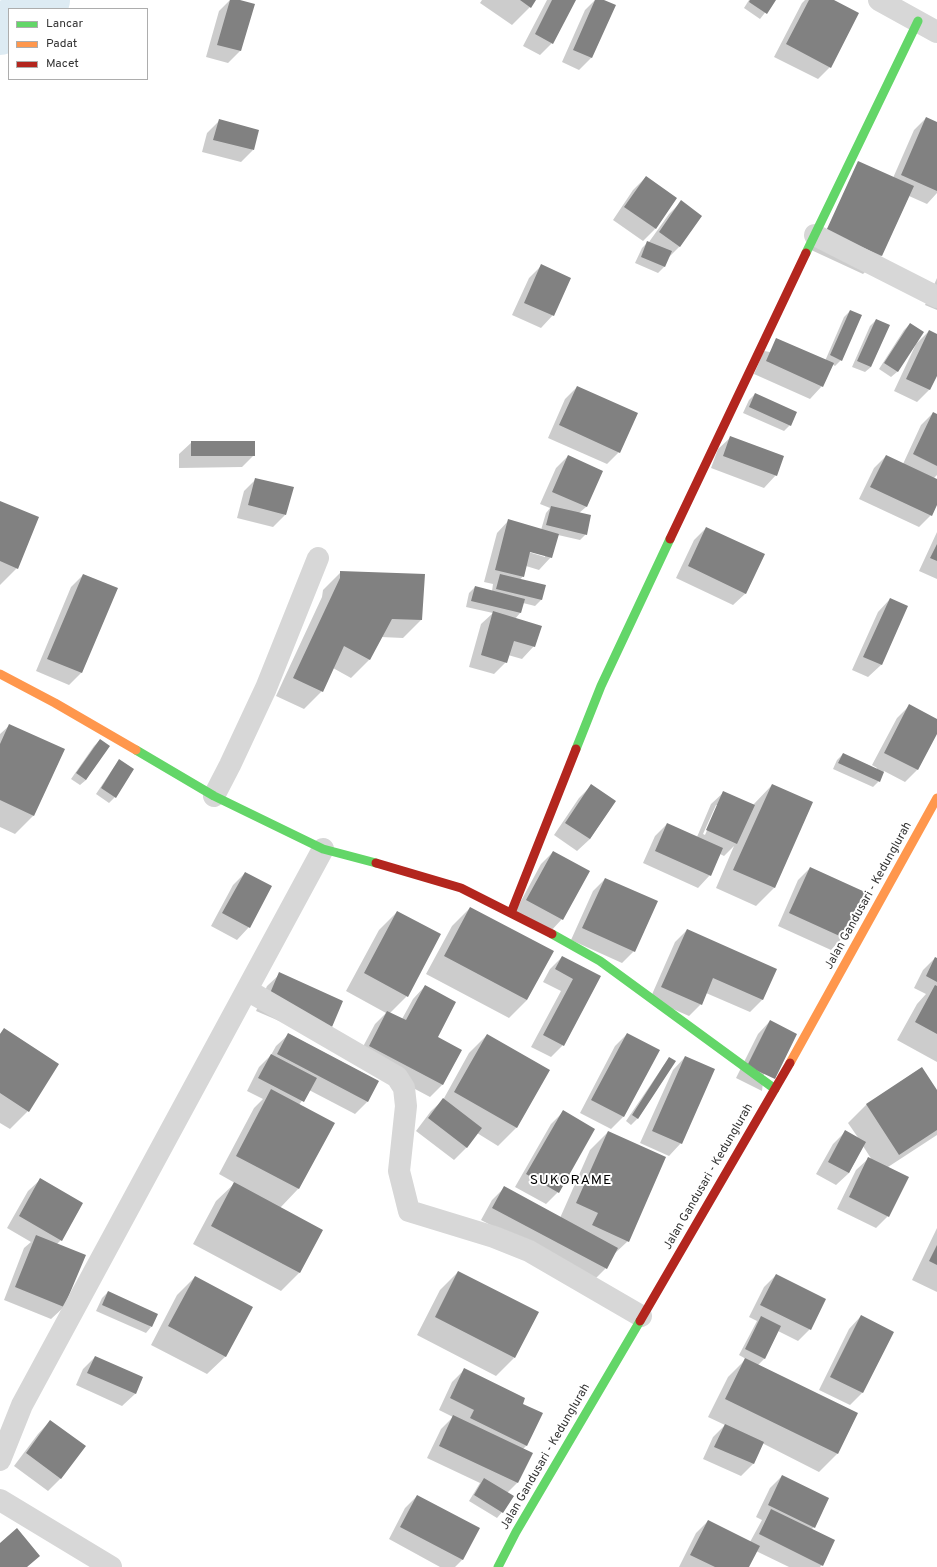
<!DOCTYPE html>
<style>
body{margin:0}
#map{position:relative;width:937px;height:1567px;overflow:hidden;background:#fff;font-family:Overpass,sans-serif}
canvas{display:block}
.legend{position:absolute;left:8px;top:8px;width:140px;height:72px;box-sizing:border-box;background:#fff;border:1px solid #adadad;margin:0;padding:5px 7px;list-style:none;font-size:12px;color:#333}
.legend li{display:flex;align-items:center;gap:8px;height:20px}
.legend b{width:20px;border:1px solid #adadad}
</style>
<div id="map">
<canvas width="937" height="1567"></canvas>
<ul class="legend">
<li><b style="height:5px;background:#63d668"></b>Lancar</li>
<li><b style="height:5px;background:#ff974d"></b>Padat</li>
<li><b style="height:5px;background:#b3261e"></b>Macet</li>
</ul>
</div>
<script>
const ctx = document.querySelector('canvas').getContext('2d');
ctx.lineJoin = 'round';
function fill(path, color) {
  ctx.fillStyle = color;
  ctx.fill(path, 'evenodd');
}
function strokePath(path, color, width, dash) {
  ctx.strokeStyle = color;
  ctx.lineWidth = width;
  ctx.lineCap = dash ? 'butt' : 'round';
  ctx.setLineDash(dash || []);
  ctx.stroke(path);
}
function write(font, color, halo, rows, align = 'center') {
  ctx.font = font + ' Overpass,sans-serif';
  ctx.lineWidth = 4;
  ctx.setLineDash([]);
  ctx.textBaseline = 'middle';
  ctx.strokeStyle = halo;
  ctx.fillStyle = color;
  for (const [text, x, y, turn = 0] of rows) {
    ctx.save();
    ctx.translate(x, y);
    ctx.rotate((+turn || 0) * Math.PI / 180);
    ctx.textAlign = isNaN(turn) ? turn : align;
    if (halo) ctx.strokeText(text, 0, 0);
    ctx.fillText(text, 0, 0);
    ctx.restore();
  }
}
fill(new Path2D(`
 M 230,0 L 236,0 L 240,51 L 228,63 L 206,57 L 219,11 Z
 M 482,0 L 535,0 L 530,7 L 512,25 L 480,3 Z
 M 547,0 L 575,0 L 552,43 L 540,55 L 523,46 Z
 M 595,0 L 601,0 L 614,6 L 591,58 L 579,70 L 562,62 L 585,10 Z
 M 749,0 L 775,0 L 760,19 L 744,8 Z
 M 805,0 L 832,0 L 830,67 L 818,79 L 774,57 L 802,3 Z
 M 926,118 L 937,123 L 937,193 L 927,204 L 909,196 L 881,256 L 863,274 L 809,249 L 893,178 L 914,130 Z
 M 219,121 L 253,150 L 241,162 L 202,152 L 207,133 Z
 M 646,177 L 676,199 L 655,229 L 643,241 L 613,220 L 633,190 Z
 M 681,202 L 680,246 L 668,258 L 664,267 L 658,273 L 635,263 L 642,248 L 648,242 L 649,242 L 669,214 Z
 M 541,266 L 553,315 L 541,328 L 512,315 L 529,278 Z
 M 937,278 L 937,310 L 925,305 Z
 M 850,311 L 841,360 L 835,366 L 832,364 L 822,386 L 810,399 L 754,374 L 764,351 L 825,361 L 844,317 Z
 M 876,320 L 871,367 L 865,372 L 852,367 L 870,326 Z
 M 910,324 L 922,332 L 897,372 L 891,377 L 879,369 L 904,330 Z
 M 929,331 L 937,335 L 937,373 L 929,390 L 917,402 L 894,391 L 916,344 Z
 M 577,387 L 619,452 L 607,464 L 548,438 L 565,399 Z
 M 755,394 L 790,425 L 784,431 L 743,413 L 749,400 Z
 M 933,413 L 937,415 L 937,475 L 934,478 L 937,480 L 937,503 L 931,515 L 919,527 L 859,499 L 874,468 L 886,456 L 903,464 L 921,425 Z
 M 731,437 L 776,475 L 764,488 L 711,468 L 718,449 Z
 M 192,442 L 254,455 L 242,467 L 179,468 L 179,454 Z
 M 568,456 L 602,471 L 586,507 L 579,513 L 586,534 L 580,540 L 558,535 L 551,557 L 539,570 L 526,566 L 523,576 L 520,580 L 545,586 L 541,600 L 535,606 L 523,603 L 520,613 L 515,619 L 534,646 L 522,659 L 508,655 L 506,662 L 494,674 L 469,667 L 481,624 L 493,613 L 466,607 L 469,593 L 475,587 L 492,591 L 493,584 L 484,582 L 497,533 L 509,520 L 541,530 L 546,513 L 550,508 L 540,504 L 556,468 ZM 526,550 L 545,555 L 545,557 L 525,551 Z
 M 256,479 L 285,515 L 273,527 L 237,518 L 244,491 Z
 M 0,502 L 17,568 L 0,585 Z
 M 706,528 L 746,593 L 733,605 L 676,578 L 694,540 Z
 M 937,532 L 937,579 L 919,571 Z
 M 341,572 L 421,620 L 403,638 L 381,637 L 369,660 L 351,678 L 333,668 L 322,691 L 304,709 L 276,696 L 322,597 L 323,590 Z
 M 83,575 L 81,673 L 69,685 L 36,671 L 71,587 Z
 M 890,599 L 906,607 L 881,665 L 868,677 L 852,670 L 878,612 Z
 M 909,706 L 937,720 L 937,732 L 917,770 L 905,782 L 884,771 L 879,781 L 873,787 L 833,769 L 837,760 L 843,754 L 877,769 L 877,768 L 872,765 L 897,718 Z
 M 10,725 L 64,750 L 33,816 L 15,834 L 0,827 L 0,734 Z
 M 100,740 L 86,780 L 80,785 L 71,779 L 94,746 Z
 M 120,761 L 115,797 L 109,803 L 96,794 L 114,767 Z
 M 772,785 L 812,803 L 774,888 L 756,906 L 716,888 L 734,846 L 724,856 L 720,854 L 710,875 L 698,888 L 643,863 L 655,836 L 667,824 L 697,837 L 711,804 L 724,792 L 753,805 ZM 716,805 L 718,805 L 705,835 L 703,834 Z
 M 591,786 L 615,801 L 590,839 L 577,851 L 554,835 L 579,798 Z
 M 553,852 L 588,872 L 562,919 L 550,932 L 515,912 L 541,864 Z
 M 810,868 L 843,937 L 831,950 L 778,926 L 798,880 Z
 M 245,873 L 271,887 L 249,927 L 237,940 L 211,926 L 233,885 Z
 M 605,879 L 634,951 L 622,963 L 571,940 L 593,891 Z
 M 470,908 L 527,1000 L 509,1018 L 426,974 L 452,926 Z
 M 397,912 L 407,996 L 390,1013 L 402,1019 L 413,999 L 425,986 L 437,1037 L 461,1051 L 442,1085 L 430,1097 L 357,1058 L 375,1024 L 386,1013 L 346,991 L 379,930 Z
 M 687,930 L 775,969 L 762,1000 L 750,1012 L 706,993 L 701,1004 L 689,1016 L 650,999 L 675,942 Z
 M 562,957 L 599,977 L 563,1045 L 551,1057 L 531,1047 L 561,991 L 543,982 L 550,969 Z
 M 935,958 L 937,959 L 937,1062 L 897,1040 L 917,1004 L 926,994 L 914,988 L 923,970 Z
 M 280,974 L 319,1038 L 256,1011 L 267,986 Z
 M 770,1021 L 762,1091 L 736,1078 L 758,1034 Z
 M 4,1030 L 28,1111 L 10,1129 L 0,1123 L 0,1034 Z
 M 289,1034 L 378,1081 L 367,1102 L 355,1114 L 309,1090 L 299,1105 L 298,1189 L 280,1208 L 322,1230 L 299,1273 L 281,1291 L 193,1244 L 216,1201 L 235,1183 L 219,1174 L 254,1108 L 263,1099 L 247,1091 L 259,1067 L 271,1055 L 276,1046 Z
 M 627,1034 L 658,1050 L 623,1117 L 611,1129 L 580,1113 L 615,1046 Z
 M 487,1035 L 549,1070 L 516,1128 L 498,1146 L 477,1133 L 466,1148 L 454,1160 L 416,1131 L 431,1111 L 443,1100 L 469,1053 Z
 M 685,1057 L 681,1143 L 669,1156 L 640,1143 L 673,1070 Z
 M 670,1059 L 674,1062 L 637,1119 L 631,1125 L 626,1121 L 664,1065 Z
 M 921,1068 L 937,1092 L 937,1135 L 888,1167 L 888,1216 L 876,1228 L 837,1209 L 856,1170 L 869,1158 L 872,1160 L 863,1146 L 849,1173 L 836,1185 L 816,1174 L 833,1144 L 845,1132 L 859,1139 L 848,1123 L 866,1105 Z
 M 563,1112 L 558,1192 L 546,1204 L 515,1187 L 551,1124 Z
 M 608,1132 L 628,1241 L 612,1256 L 606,1268 L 594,1280 L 481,1220 L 492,1200 L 504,1188 L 560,1218 L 590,1150 Z
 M 41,1179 L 82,1204 L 61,1240 L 57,1244 L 64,1307 L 51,1319 L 4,1300 L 24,1248 L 31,1242 L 7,1228 L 28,1191 Z
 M 937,1228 L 937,1292 L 912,1280 Z
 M 458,1272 L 514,1358 L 496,1376 L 417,1335 L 440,1290 Z
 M 776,1275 L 810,1329 L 798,1341 L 778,1331 L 764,1359 L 758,1365 L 857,1414 L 837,1454 L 819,1472 L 762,1443 L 753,1464 L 741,1476 L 703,1459 L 713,1437 L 725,1425 L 708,1417 L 728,1377 L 746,1359 L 739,1355 L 757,1321 L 749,1317 L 764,1287 Z
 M 195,1277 L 226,1356 L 207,1374 L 151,1345 L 177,1295 Z
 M 108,1292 L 151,1327 L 146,1333 L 96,1311 L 102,1298 Z
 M 861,1316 L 892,1332 L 862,1393 L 850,1405 L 819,1390 L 849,1329 Z
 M 95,1357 L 142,1378 L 135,1394 L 122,1406 L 76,1385 L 83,1369 Z
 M 464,1370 L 522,1404 L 527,1445 L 523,1449 L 531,1453 L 517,1483 L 507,1493 L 502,1512 L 497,1518 L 469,1501 L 480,1483 L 427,1458 L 441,1429 L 453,1417 L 439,1410 L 452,1382 Z
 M 50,1421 L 84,1447 L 60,1479 L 48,1491 L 14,1466 L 38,1434 Z
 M 782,1476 L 814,1527 L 811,1530 L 822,1565 L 820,1567 L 789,1567 L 756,1551 L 748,1567 L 679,1567 L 696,1533 L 708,1521 L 750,1542 L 762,1520 L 756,1517 L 770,1488 Z
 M 417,1496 L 478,1529 L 462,1560 L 455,1567 L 440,1567 L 389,1539 L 405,1508 Z`), '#0003');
strokePath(new Path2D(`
 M 32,9 L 45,0
 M 0,30 L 9,24`), '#ddebf3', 50);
fill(new Path2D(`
 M 230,0 L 240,0 L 255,4 L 241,51 L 217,45 Z
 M 520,0 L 536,0 L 531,8 Z
 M 552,0 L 576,0 L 553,44 L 535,34 Z
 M 595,0 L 604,0 L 616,5 L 592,58 L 573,50 Z
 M 750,0 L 776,0 L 767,14 L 749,2 Z
 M 809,0 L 834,0 L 859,13 L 831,68 L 786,44 Z
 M 926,117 L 937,122 L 937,191 L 901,175 Z
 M 219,119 L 259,130 L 254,150 L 213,140 Z
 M 858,161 L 914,186 L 882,256 L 826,231 Z
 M 646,176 L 677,198 L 656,229 L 624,207 Z
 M 681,200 L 702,216 L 680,247 L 659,232 Z
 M 647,241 L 672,251 L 665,267 L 641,257 Z
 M 541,264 L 571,278 L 554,316 L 524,303 Z
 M 850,310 L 862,315 L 842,361 L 830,355 Z
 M 876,319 L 890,325 L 871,367 L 857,361 Z
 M 910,323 L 924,332 L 898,372 L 884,363 Z
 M 929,330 L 937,334 L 937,376 L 930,390 L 906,379 Z
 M 776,338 L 834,363 L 823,387 L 766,361 Z
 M 577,386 L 638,413 L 620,453 L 559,425 Z
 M 755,393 L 797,412 L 791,426 L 749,407 Z
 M 933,412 L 937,414 L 937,466 L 913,454 Z
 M 730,436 L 784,456 L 777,476 L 723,456 Z
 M 191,441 L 255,441 L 255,456 L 191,456 Z
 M 568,455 L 603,471 L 587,507 L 552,492 Z
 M 886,455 L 937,479 L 937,505 L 932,516 L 870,487 Z
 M 255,478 L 294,487 L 286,515 L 248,505 Z
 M 0,501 L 39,517 L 18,569 L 0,561 Z
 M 551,506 L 591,515 L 587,535 L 546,525 Z
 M 508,519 L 559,534 L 552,558 L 530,552 L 524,577 L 495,570 Z
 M 706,527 L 765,554 L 746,594 L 688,566 Z
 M 937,544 L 937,561 L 930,558 Z
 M 340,571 L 425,574 L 422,620 L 392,619 L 370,660 L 344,646 L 323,692 L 293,678 L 340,578 Z
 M 83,574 L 118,588 L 82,673 L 47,659 Z
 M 500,574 L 546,585 L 542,600 L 496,589 Z
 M 475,586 L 525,599 L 521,613 L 471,601 Z
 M 890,598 L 908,606 L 882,665 L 863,657 Z
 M 493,611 L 542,626 L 535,647 L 514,641 L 507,663 L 481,655 Z
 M 909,704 L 937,719 L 937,734 L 918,770 L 884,753 Z
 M 9,724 L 65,749 L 34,816 L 0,800 L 0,744 Z
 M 100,739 L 110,746 L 86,780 L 76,773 Z
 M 843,753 L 884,772 L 880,782 L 838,763 Z
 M 119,759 L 134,769 L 116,798 L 101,788 Z
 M 591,784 L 616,801 L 590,839 L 565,823 Z
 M 772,784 L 813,802 L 775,888 L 733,870 Z
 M 723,791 L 755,805 L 737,844 L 706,830 Z
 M 667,823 L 723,848 L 711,876 L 655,851 Z
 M 553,851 L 590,871 L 563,920 L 526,900 Z
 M 810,867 L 865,892 L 844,938 L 789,913 Z
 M 245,872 L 272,886 L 250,928 L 222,913 Z
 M 605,878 L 658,901 L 635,952 L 582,928 Z
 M 470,907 L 554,951 L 527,1000 L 444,956 Z
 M 397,911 L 441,934 L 408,997 L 364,973 Z
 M 687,929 L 777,969 L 763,1000 L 713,978 L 702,1005 L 661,987 Z
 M 562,956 L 601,976 L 564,1046 L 543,1035 L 573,979 L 555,969 Z
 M 935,957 L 937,958 L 937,982 L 926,976 Z
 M 279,972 L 343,1001 L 332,1027 L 268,998 Z
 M 425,985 L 456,1002 L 438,1037 L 462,1050 L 443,1085 L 369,1046 L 387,1011 L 406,1020 Z
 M 935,985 L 937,986 L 937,1034 L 915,1022 Z
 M 770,1020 L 797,1034 L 775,1079 L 747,1066 Z
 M 4,1028 L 59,1064 L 29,1112 L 0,1093 L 0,1034 Z
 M 288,1033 L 379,1081 L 368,1102 L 277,1054 Z
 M 627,1033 L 660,1050 L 624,1117 L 591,1100 Z
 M 487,1034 L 550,1070 L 517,1128 L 454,1092 Z
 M 271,1054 L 317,1078 L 304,1102 L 258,1078 Z
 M 685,1056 L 715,1069 L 682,1144 L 652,1131 Z
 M 669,1057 L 676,1061 L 638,1119 L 632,1115 Z
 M 922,1067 L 937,1090 L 937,1130 L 899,1155 L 866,1104 Z
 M 271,1089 L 335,1123 L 299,1189 L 236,1156 Z
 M 443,1098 L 482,1128 L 467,1148 L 428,1118 Z
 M 563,1110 L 595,1129 L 559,1193 L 526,1174 Z
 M 845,1130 L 866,1142 L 849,1173 L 828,1162 Z
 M 608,1131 L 666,1157 L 629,1242 L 592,1225 L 598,1213 L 576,1203 Z
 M 868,1157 L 909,1177 L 889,1217 L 849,1197 Z
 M 40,1178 L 83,1203 L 62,1241 L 19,1216 Z
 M 234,1182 L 323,1230 L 300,1273 L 211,1226 Z
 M 504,1186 L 618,1248 L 607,1269 L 492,1208 Z
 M 36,1235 L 86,1255 L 64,1307 L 15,1287 Z
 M 937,1245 L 937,1265 L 929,1261 Z
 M 458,1271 L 539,1312 L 515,1358 L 435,1317 Z
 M 776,1274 L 826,1299 L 811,1330 L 760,1305 Z
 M 195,1276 L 253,1307 L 226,1357 L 168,1326 Z
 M 108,1291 L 158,1314 L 152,1327 L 102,1305 Z
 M 861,1315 L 894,1332 L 863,1393 L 830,1377 Z
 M 761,1316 L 781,1326 L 765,1359 L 745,1349 Z
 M 95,1356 L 143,1377 L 136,1394 L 87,1373 Z
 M 745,1358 L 858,1413 L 838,1454 L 725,1399 Z
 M 464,1368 L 525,1398 L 523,1404 L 543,1413 L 527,1446 L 470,1418 L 474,1410 L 450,1398 Z
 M 453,1415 L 533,1453 L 518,1483 L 439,1446 Z
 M 50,1420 L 86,1446 L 61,1479 L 26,1453 Z
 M 725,1424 L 764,1442 L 754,1464 L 714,1447 Z
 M 782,1475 L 829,1498 L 815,1528 L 768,1505 Z
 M 484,1478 L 514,1496 L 503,1513 L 474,1495 Z
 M 417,1495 L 480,1528 L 463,1560 L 400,1527 Z
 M 771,1509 L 835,1540 L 823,1566 L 759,1534 Z
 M 708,1520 L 760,1546 L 749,1567 L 715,1567 L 690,1555 Z
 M 17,1528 L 40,1556 L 27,1567 L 0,1567 L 0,1543 Z`), '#818181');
strokePath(new Path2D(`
 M 879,0 L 937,32
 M 815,235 L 937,297
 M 214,796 L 230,765 L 266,688 L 318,558
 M 247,990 L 397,1077 L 404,1088 L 406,1106 L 399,1171 L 409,1211 L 494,1237 L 529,1251 L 641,1316
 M 0,1460 L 22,1405 L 323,849
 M 0,1500 L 111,1567`), '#d7d7d7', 22);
strokePath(new Path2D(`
 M 806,253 L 918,21
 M 576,749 L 601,686 L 670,539
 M 136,750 L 214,796 L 323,849 L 376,863
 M 552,934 L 600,961 L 775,1089
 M 498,1567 L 516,1532 L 640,1321`), '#63d668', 9);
strokePath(new Path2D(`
 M 0,674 L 55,703 L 136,750
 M 790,1063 L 937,798`), '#ff974d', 9);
strokePath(new Path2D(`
 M 670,539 L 806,253
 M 376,863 L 461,888 L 552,934
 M 511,913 L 576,749
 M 640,1321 L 790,1063`), '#b3261e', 9);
write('12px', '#333', '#fff', [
 ["Jalan Gandusari - Kedunglurah",869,896,-61],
 ["Jalan Gandusari - Kedunglurah",709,1177,-60],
 ["Jalan Gandusari - Kedunglurah",546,1457,-60]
]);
ctx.letterSpacing = '1px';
write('14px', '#000', '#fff', [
 ["SUKORAME",571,1181]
]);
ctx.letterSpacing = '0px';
</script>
